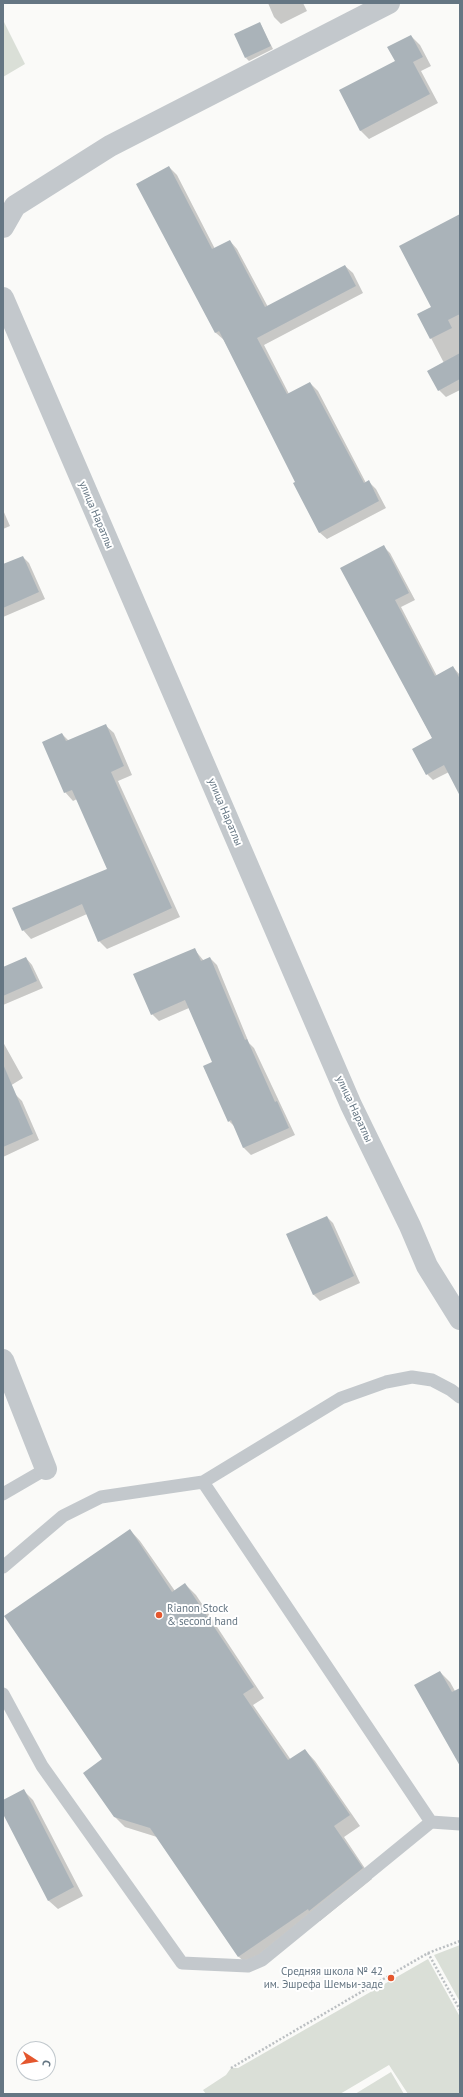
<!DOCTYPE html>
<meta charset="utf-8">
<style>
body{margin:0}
#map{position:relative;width:463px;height:2097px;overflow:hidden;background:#fafaf8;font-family:"PT Sans",sans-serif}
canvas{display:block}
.frame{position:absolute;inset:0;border:4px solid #657683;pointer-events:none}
.north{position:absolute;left:16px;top:2041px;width:40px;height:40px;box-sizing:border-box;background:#fff;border:1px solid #c1c8cd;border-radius:50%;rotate:102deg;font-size:11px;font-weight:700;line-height:16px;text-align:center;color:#657683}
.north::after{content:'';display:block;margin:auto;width:14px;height:18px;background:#e4572e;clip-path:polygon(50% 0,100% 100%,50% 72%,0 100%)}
</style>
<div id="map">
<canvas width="463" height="2097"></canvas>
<div class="frame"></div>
<div class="north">С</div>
</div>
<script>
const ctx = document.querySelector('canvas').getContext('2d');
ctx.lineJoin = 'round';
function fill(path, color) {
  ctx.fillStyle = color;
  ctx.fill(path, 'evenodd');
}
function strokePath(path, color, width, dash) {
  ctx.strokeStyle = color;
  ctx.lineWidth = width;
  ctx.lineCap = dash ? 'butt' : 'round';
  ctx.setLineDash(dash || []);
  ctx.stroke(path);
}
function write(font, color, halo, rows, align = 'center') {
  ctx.font = font + ' "PT Sans",sans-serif';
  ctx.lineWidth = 4;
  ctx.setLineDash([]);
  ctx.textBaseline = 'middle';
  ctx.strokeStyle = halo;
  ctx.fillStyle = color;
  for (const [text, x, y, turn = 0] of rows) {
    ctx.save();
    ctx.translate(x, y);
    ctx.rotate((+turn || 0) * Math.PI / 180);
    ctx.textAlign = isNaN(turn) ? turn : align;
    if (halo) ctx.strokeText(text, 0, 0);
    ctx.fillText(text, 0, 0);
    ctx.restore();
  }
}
fill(new Path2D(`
 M 3,20 L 25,64 L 3,77 Z
 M 460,1945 L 460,2002 L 434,1955 Z
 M 428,1959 L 460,2017 L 460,2094 L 408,2094 L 389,2065 L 340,2094 L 206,2094 L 203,2090 L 226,2075 L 231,2068 L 238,2068 Z
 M 391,2072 L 404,2094 L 355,2094 Z`), '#dadfd7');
fill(new Path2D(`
 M 268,3 L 303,3 L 307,11 L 281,24 L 274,17 Z
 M 260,23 L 273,49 L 249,61 L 246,58 Z
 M 411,36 L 420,45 L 431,66 L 421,71 L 438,103 L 369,139 L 360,130 Z
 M 169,167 L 177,175 L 215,249 L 230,241 L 237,249 L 268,307 L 345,266 L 353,273 L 363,293 L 264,345 L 289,394 L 310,383 L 318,391 L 366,483 L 369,482 L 376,489 L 386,508 L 327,539 L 319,532 L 296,482 L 224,340 L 216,333 L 138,184 Z
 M 460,215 L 460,390 L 446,397 L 439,390 L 444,363 L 419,315 L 433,307 Z
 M 3,510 L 10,526 L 3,529 Z
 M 384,547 L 390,553 L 415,600 L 401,607 L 437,676 L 453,667 L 460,675 L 460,793 L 449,772 L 433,780 L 427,774 L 433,739 L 342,569 Z
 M 23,557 L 29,563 L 45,599 L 3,617 L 3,566 Z
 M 105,725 L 114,733 L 132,775 L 118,781 L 180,917 L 107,949 L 99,941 L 87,914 L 31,939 L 23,930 L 109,870 L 77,799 L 73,801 L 65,792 L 62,734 L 69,741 Z
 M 194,949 L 204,961 L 210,958 L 217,965 L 249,1043 L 254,1048 L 295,1135 L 251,1155 L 244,1148 L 235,1127 L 229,1121 L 214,1062 L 189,1008 L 159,1021 L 152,1014 Z
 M 26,958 L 32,965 L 43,988 L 3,1005 L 3,968 Z
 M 3,1042 L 23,1078 L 5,1089 L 3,1087 Z
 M 15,1094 L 22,1101 L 39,1140 L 3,1157 L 3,1100 Z
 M 327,1217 L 333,1223 L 360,1283 L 320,1301 L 313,1294 Z
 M 130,1530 L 140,1541 L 175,1591 L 185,1584 L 196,1595 L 264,1698 L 253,1705 L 291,1760 L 305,1750 L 315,1761 L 360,1826 L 344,1837 L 372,1879 L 320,1921 L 319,1919 L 250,1967 L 239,1957 L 157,1837 L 125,1827 L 114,1816 L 104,1760 Z
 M 440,1672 L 450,1682 L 455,1691 L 460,1689 L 460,1764 Z
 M 24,1791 L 33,1800 L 83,1896 L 58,1909 L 49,1901 L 3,1811 L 3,1802 Z`), '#0003');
fill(new Path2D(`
 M 260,22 L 271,46 L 245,58 L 234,34 Z
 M 411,35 L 423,57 L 413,62 L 430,94 L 360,131 L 339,90 L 395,61 L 387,47 Z
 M 169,166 L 212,249 L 230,240 L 265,307 L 345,265 L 356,286 L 257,338 L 287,394 L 310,382 L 364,483 L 369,480 L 379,501 L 319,533 L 293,483 L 295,482 L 219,331 L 215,333 L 136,184 Z
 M 460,214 L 460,314 L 448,320 L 452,328 L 430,339 L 417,314 L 431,307 L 399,246 Z
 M 460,353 L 460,379 L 438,391 L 427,371 Z
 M 384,545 L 409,593 L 395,600 L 435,676 L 453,666 L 460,679 L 460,796 L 444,765 L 426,775 L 412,749 L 432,738 L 340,568 Z
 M 23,556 L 39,592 L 3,608 L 3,564 Z
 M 106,724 L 124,766 L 111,772 L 172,908 L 98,942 L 82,904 L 22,931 L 12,908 L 107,869 L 72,790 L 64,793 L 42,742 L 62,733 L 66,741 Z
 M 195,948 L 201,961 L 210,957 L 245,1040 L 247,1039 L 275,1102 L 277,1101 L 289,1128 L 243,1148 L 231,1120 L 228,1122 L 203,1066 L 212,1062 L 185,1000 L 151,1015 L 133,974 Z
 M 26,957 L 37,981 L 3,996 L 3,967 Z
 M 3,1064 L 33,1134 L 3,1147 Z
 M 327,1216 L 354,1276 L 313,1295 L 286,1234 Z
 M 130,1529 L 172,1592 L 185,1583 L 254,1687 L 243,1694 L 288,1760 L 305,1749 L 350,1815 L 334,1826 L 363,1868 L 309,1911 L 308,1909 L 238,1957 L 150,1828 L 114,1817 L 83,1773 L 102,1759 L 4,1616 Z
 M 440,1671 L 452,1692 L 460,1688 L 460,1766 L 414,1685 Z
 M 24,1789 L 74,1887 L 48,1901 L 3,1814 L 3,1800 Z`), '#aab3b9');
strokePath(new Path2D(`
 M 428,1953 L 460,1941
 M 231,2068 L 428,1953 L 460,2010`), '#bbbfc2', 2.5, [2, 2]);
strokePath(new Path2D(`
 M 203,1482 L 431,1822
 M 3,1494 L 46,1469
 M 3,1567 L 63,1516 L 101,1497 L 203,1482 L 341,1398 L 386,1382 L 412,1377 L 432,1380 L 451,1390 L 460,1397
 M 3,1694 L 42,1766 L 182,1963 L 248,1966 L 262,1960 L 431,1822 L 460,1824`), '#c3c8cc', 13);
strokePath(new Path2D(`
 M 3,227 L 15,206 L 110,146 L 389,3
 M 3,298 L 351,1105 L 410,1226 L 427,1266 L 460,1319
 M 3,1360 L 46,1469`), '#c3c8cc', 22);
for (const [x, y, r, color] of [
 [159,1615,4,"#e4572e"],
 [391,1978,4,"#e4572e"]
]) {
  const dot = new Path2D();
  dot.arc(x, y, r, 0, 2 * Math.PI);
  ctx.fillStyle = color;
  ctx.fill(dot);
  strokePath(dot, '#fff', 1.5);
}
write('11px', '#657683', '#fff', [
 ["улица Наратлы",96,515,67],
 ["улица Наратлы",225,812,67],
 ["улица Наратлы",354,1109,65]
]);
write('11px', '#657683', '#fff', [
 ["Rianon Stock",167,1609],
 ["& second hand",167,1622],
 ["Средняя школа № 42",383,1972,"right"],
 ["им. Эшрефа Шемьи-заде",383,1985,"right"]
], 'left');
</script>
